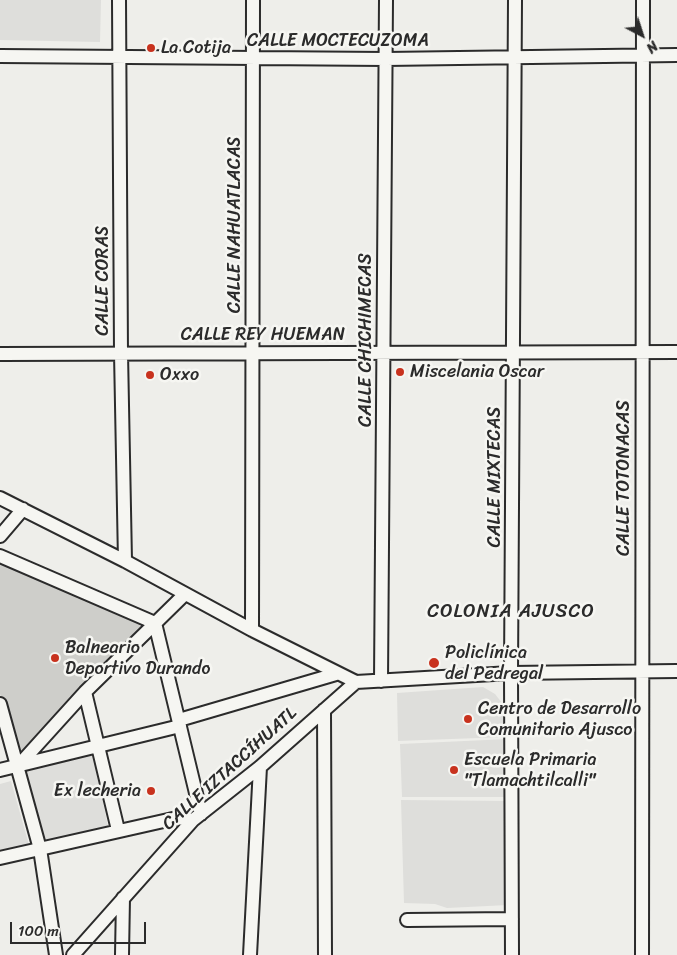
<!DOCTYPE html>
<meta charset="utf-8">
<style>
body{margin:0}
#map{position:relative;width:677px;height:955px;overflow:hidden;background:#eeeeea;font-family:Sriracha,sans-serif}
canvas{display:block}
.north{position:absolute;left:617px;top:10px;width:50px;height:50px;-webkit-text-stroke:4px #f6f6f2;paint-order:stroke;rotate:140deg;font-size:14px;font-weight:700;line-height:20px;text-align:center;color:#2b2b2b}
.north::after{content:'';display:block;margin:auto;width:18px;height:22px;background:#2b2b2b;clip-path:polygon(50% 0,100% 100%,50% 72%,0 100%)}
.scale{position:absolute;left:10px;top:922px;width:136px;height:22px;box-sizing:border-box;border:2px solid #2b2b2b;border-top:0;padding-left:6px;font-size:15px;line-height:18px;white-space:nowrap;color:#2b2b2b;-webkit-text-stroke:4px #f6f6f2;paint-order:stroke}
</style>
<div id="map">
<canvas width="677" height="955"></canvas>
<div class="north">N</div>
<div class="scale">100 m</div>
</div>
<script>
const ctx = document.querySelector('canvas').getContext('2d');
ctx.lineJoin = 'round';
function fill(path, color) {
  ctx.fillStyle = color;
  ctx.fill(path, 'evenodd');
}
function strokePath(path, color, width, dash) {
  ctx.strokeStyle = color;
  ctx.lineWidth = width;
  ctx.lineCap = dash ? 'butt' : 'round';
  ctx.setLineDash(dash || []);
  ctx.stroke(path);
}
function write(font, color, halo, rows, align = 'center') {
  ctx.font = font + ' Sriracha,sans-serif';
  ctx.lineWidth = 5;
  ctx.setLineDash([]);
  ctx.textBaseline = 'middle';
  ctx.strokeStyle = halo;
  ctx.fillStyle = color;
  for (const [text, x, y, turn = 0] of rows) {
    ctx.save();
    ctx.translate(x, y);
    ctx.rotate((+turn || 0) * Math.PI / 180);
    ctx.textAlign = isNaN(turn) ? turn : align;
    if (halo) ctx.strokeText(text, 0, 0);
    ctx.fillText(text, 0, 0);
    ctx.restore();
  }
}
fill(new Path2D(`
 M 0,0 L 101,0 L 100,42 L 0,40 Z
 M 483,687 L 495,694 L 502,703 L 505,717 L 505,737 L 398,741 L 397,693 Z
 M 508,739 L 507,797 L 402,797 L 400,744 Z
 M 93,754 L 108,826 L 44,842 L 24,770 Z
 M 11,781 L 29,845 L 0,852 L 0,784 Z
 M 401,800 L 508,801 L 508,905 L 447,908 L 435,904 L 404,903 Z`), '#dededb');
fill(new Path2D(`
 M 0,556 L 145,622 L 21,751 L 18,751 L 16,749 L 0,694 Z`), '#cececa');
const minor = new Path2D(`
 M 119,0 L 121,353 L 125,561
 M 0,56 L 386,59 L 677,55
 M 0,354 L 677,352
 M 0,498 L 125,561 L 252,630 L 356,682 L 511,673 L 677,671
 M 0,536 L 23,509
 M 0,556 L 155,623 L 201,814
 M 252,630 L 253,0
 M 381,681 L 386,0
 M 85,692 L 118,830
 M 0,704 L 40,849 L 56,955
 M 324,710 L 325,955
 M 179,720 L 336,674
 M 18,766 L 85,692 L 185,594
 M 0,770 L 180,726
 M 0,858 L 177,818 L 193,820
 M 407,920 L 512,919
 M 73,955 L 193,820 L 260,767 L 356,682
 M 122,955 L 123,898
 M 250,955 L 260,767
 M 512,955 L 511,673 L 515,0
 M 642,955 L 643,0`);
strokePath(minor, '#2b2b2b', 16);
strokePath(minor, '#f6f6f2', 12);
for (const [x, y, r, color] of [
 [151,48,5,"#c8321e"],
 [400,372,5,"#c8321e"],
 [150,375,5,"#c8321e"],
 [55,658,5,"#c8321e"],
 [434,663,6,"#c8321e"],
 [468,719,5,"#c8321e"],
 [454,770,5,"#c8321e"],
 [151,791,5,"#c8321e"]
]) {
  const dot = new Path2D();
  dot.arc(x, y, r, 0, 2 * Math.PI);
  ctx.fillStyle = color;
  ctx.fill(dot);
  strokePath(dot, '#f6f6f2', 2);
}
write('18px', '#2b2b2b', '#f6f6f2', [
 ["CALLE MOCTECUZOMA",338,41],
 ["CALLE NAHUATLACAS",235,225,-90],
 ["CALLE CORAS",103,281,-90],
 ["CALLE REY HUEMAN",263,335],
 ["CALLE CHICHIMECAS",366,340,-90],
 ["CALLE MIXTECAS",495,477,-90],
 ["CALLE TOTONACAS",624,478,-90],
 ["CALLE IZTACCÍHUATL",230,769,-42]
]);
write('18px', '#2b2b2b', '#f6f6f2', [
 ["La Cotija",161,48],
 ["Miscelania Oscar",410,372],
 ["Oxxo",160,375],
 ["Balneario",65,648],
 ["Deportivo Durando",65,669],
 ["Policlínica",445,653],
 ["del Pedregal",445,674],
 ["Centro de Desarrollo",478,709],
 ["Comunitario Ajusco",478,730],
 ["Escuela Primaria",464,760],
 ["\"Tlamachtilcalli\"",464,781],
 ["Ex lecheria",141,791,"right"]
], 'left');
ctx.letterSpacing = '1px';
write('19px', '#2b2b2b', '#f6f6f2', [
 ["COLONIA AJUSCO",511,612]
]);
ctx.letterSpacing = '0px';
</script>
